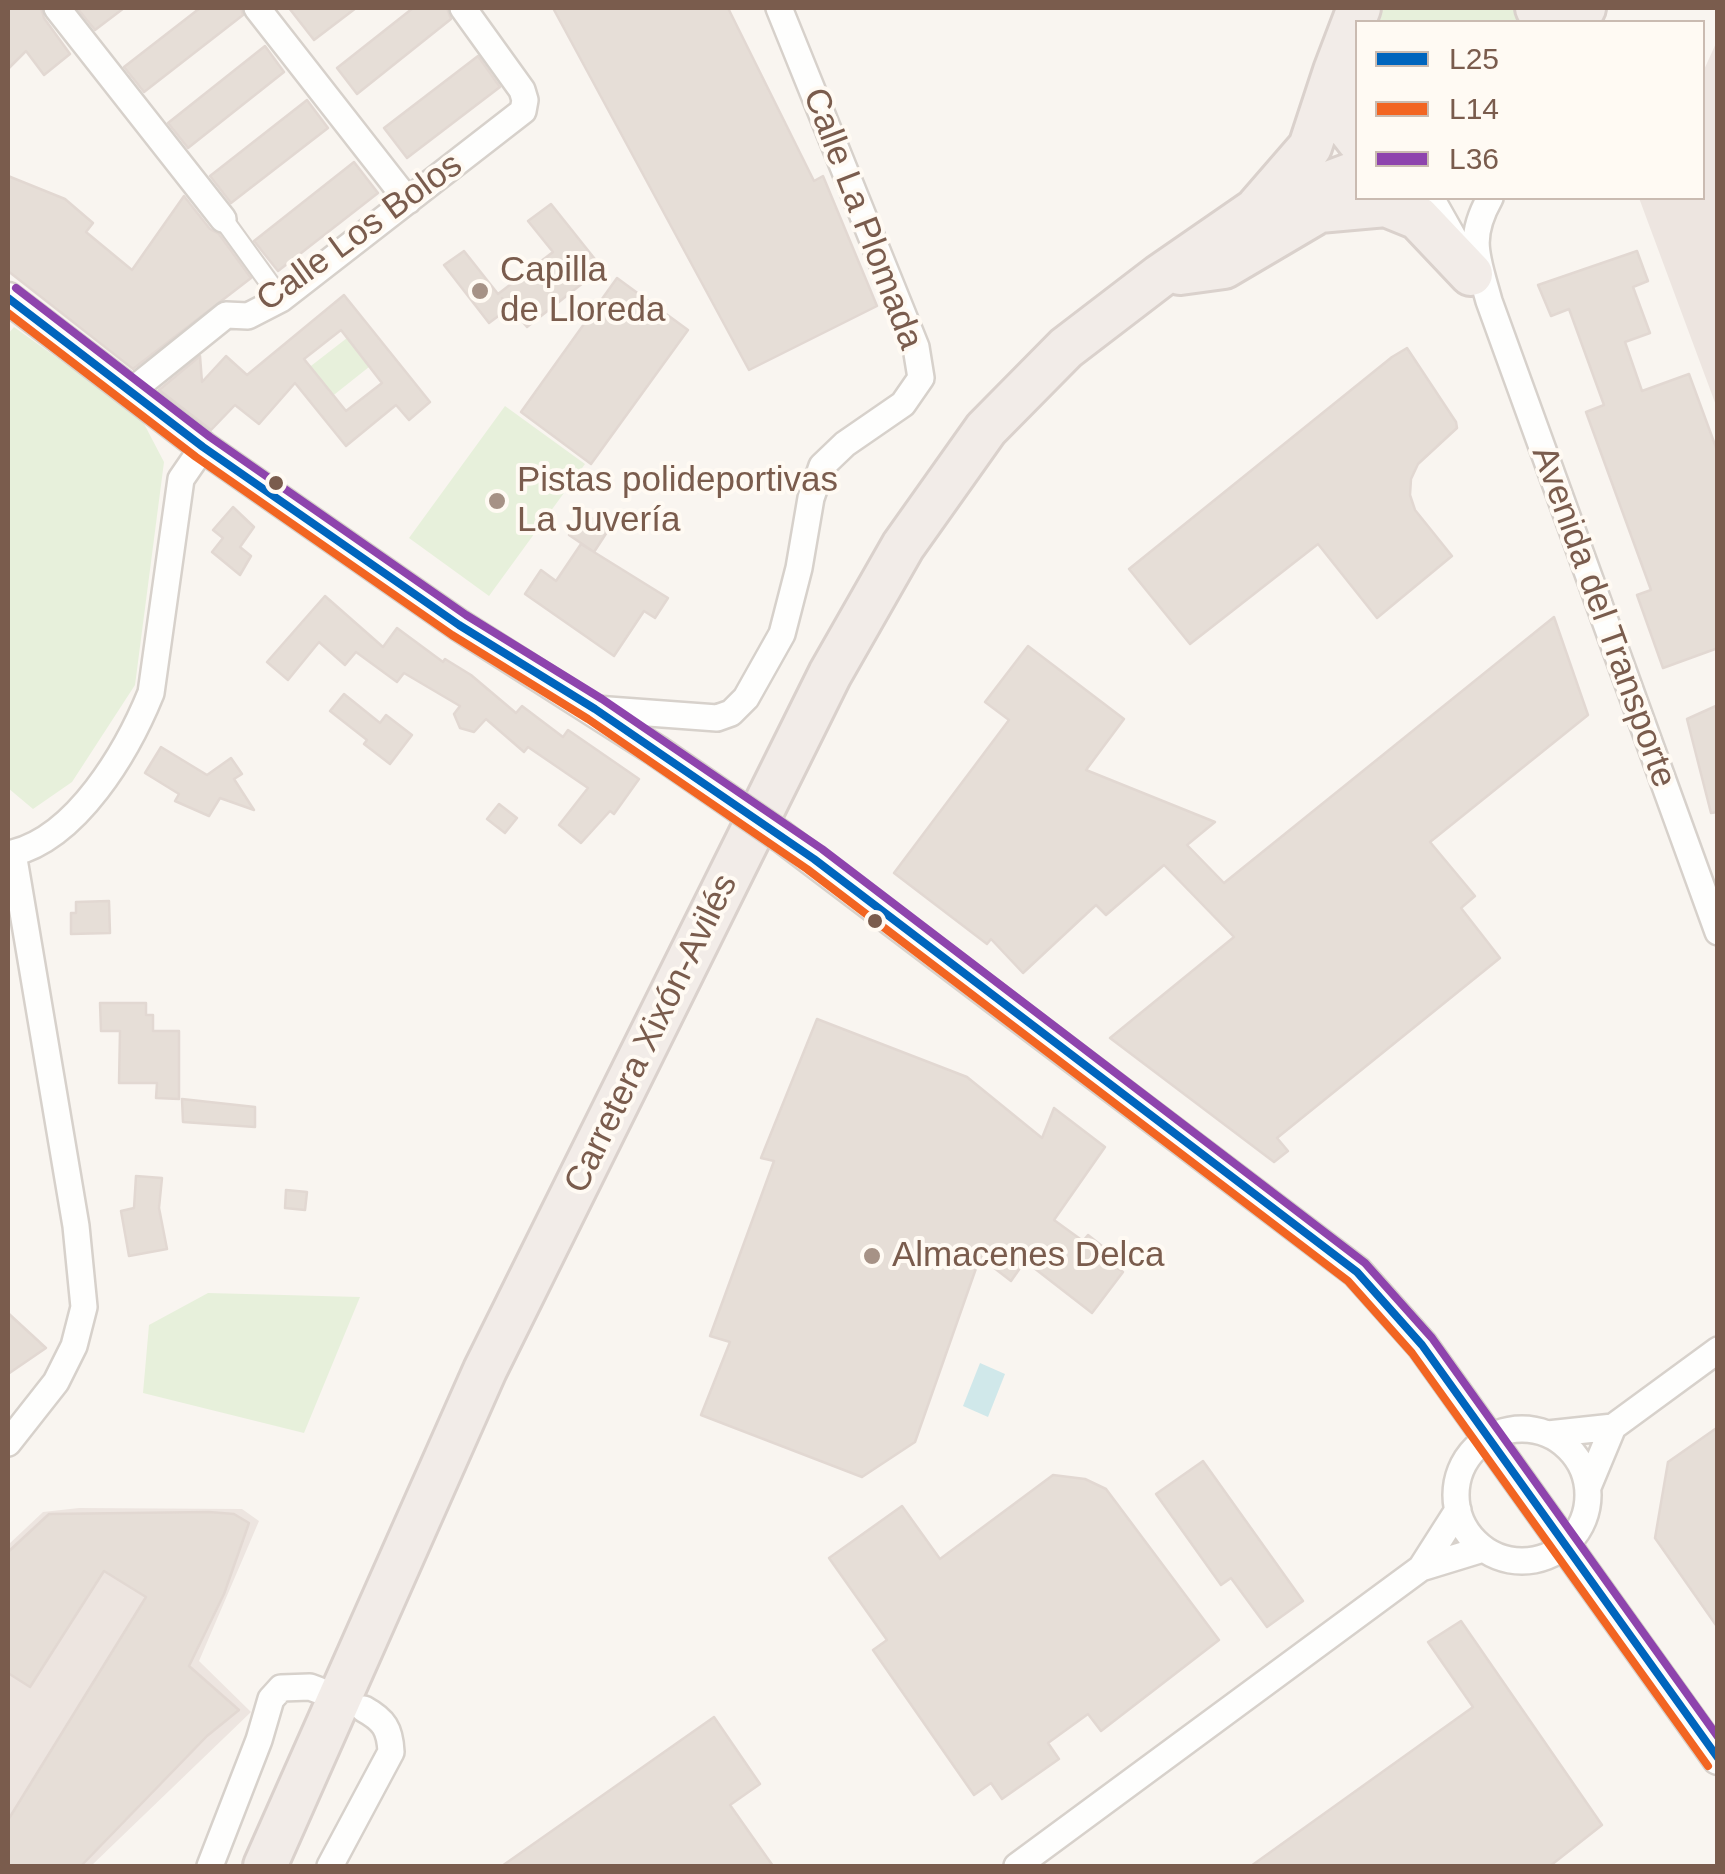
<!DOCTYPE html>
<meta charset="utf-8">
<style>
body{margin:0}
#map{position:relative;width:1725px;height:1874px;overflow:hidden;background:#f9f5f0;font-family:Arial,sans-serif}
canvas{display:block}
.frame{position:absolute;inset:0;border:10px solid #7a5c4d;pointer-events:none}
.legend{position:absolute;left:1355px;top:20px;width:350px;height:180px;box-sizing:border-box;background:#fffaf3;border:2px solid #cabbb1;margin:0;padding:12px 18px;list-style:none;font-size:30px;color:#7a5c4d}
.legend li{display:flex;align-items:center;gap:20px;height:50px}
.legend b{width:50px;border:2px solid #cabbb1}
</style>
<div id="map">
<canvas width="1725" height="1874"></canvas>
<div class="frame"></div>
<ul class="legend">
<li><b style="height:12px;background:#0065bd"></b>L25</li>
<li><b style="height:12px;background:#f26522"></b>L14</li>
<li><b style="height:12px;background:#8e44ad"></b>L36</li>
</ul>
</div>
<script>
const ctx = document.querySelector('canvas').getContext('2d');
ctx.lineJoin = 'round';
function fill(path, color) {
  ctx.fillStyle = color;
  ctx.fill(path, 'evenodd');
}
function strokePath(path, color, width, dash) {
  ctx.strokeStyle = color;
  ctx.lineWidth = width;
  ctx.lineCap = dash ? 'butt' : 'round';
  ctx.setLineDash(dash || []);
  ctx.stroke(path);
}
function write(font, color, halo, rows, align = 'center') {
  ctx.font = font + ' Arial,sans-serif';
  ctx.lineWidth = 8;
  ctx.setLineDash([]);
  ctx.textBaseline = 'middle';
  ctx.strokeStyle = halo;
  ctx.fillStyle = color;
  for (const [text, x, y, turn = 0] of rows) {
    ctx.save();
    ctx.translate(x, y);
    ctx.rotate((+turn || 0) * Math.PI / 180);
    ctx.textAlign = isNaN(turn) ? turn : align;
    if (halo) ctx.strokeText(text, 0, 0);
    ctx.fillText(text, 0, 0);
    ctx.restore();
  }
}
fill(new Path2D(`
 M 1717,41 L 1718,41 L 1717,408 L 1639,198 L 1702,198 L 1703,72 Z
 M 79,1508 L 242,1509 L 259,1521 L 199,1661 L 251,1712 L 91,1866 L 8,1866 L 8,1545 L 43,1512 Z`), '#ede5e0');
fill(new Path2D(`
 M 1382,8 L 1511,8 L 1524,22 L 1369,22 Z
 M 14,327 L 141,418 L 164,462 L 135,685 L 72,782 L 33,809 L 8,788 L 8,334 Z
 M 347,338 L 369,367 L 330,398 L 307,369 Z
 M 505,406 L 585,464 L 489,596 L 409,538 Z
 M 208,1293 L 360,1297 L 304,1433 L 143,1393 L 149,1325 Z`), '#e7f0db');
fill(new Path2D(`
 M 980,1363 L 1005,1374 L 988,1417 L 963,1406 Z`), '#d0e8ea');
const building = new Path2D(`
 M 8,8 L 41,8 L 44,18 L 70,54 L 44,75 L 26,51 L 8,69 Z
 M 77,8 L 124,8 L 95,30 Z
 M 200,8 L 241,8 L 243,15 L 144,92 L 124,67 Z
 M 289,8 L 356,8 L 314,40 Z
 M 413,8 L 447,8 L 451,19 L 357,94 L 337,68 Z
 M 553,8 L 728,8 L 814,181 L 823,176 L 877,306 L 749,370 Z
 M 265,46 L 284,72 L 188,148 L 168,123 Z
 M 478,56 L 500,87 L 407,158 L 384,128 Z
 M 307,100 L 328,128 L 231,203 L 210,176 Z
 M 354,162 L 378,193 L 278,271 L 254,241 Z
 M 8,176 L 65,199 L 93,223 L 86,232 L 132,270 L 184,196 L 210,229 L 219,234 L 251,278 L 133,369 L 8,271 Z
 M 551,204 L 602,268 L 527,327 L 502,298 L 509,308 L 489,323 L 444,265 L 464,251 L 498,294 L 553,252 L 528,221 Z
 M 1637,251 L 1648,281 L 1633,287 L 1650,333 L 1625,342 L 1642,391 L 1689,374 L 1718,453 L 1718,648 L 1663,668 L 1637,595 L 1651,590 L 1586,412 L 1604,405 L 1569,309 L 1551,316 L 1538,285 Z
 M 617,278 L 688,330 L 591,464 L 521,412 Z
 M 344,295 L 430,402 L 409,420 L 396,405 L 346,446 L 295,383 L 259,424 L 235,405 L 211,430 L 159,390 L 200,356 L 202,382 L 226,356 L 247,375 ZM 341,330 L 382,383 L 346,411 L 304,359 Z
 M 1407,348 L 1456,422 L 1457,428 L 1418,464 L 1411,479 L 1410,495 L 1415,510 L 1452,556 L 1377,618 L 1318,544 L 1190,644 L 1129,569 L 1392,357 Z
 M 233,507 L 254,527 L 240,547 L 251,556 L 240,575 L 212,552 L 223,538 L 213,530 Z
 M 584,513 L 609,529 L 594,552 L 569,535 Z
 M 581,544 L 668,598 L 655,618 L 644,611 L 614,656 L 525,594 L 541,570 L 556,581 Z
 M 325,596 L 383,647 L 397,628 L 443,662 L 445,659 L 471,675 L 516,713 L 522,706 L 563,737 L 568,730 L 639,779 L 614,814 L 610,811 L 581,843 L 559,825 L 588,788 L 528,747 L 524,752 L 486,719 L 474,732 L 460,728 L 454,714 L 460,706 L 404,673 L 397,682 L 356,652 L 345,665 L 319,642 L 288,680 L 267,662 Z
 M 1554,617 L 1588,715 L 1430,842 L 1475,896 L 1461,908 L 1500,958 L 1277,1138 L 1288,1151 L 1274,1162 L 1110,1038 L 1234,937 L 1164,865 L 1106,915 L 1096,905 L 1023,973 L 991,939 L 987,944 L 894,873 L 1009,720 L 985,702 L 1028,646 L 1124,719 L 1086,770 L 1215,822 L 1187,845 L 1224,883 Z
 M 344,694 L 380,723 L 386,715 L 412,735 L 390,764 L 364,744 L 367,740 L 330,711 Z
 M 1718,705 L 1718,812 L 1711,813 L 1687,719 Z
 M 161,747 L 207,775 L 231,758 L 242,774 L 234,779 L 254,810 L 220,798 L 209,816 L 175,801 L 179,794 L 145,773 Z
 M 499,804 L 517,818 L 505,833 L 487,819 Z
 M 109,901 L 110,933 L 71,934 L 71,913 L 76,913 L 76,902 Z
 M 100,1003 L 146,1003 L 146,1015 L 153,1015 L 153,1031 L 179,1031 L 179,1099 L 156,1098 L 157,1083 L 119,1083 L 120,1031 L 101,1031 Z
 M 817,1019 L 967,1077 L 1042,1138 L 1054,1108 L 1105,1147 L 1054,1220 L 1083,1241 L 1088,1235 L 1116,1257 L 1111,1263 L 1123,1272 L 1092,1313 L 1025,1261 L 1011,1281 L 980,1257 L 915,1442 L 862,1477 L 701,1415 L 730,1342 L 710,1336 L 774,1161 L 761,1158 Z
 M 182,1099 L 255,1107 L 255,1127 L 183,1122 Z
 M 136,1176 L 162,1178 L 159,1208 L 167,1249 L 129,1256 L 121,1211 L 134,1208 Z
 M 286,1190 L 307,1192 L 305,1210 L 285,1208 Z
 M 8,1313 L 46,1348 L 8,1374 Z
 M 1718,1427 L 1718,1628 L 1655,1538 L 1668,1462 Z
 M 1203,1461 L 1303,1601 L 1267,1627 L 1231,1578 L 1221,1585 L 1156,1494 Z
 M 1053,1475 L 1085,1479 L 1106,1489 L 1219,1640 L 1101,1731 L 1088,1714 L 1048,1743 L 1059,1759 L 1002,1799 L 991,1783 L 974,1795 L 873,1650 L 887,1640 L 829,1558 L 902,1506 L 940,1559 Z
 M 209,1512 L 234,1514 L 249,1523 L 224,1594 L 189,1666 L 239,1710 L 207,1736 L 81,1866 L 8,1866 L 8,1820 L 146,1597 L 104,1571 L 30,1687 L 8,1673 L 8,1552 L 49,1514 Z
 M 1461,1621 L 1602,1825 L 1550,1866 L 1251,1866 L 1473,1707 L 1428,1642 Z
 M 714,1717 L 760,1784 L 730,1805 L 773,1866 L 502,1866 Z`);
fill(building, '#e6ded7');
strokePath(building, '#e2d8d2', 2.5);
const pedestrian = new Path2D(`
 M 223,219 L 281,299`);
const minor = new Path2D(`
 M 57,8 L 223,219
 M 257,8 L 408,201
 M 1431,198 L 1453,237
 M 1490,198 C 1467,239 1477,257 1489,301 L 1718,932
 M 129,393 L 226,315 L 248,316 L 281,299 L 523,111 L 525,100 L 522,90 L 463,8
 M 595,709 L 717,718 L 731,713 L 746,698 L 782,634 L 799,568 L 811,498 L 822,466 L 845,444 L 903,404 L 921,378 L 916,347 L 779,8
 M1456 1495a66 66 0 1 1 132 0a66 66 0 1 1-132 0Z
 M 1548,1434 L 1613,1427
 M 8,1443 L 56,1382 L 74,1346 L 84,1307 L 76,1226 L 13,853 C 77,837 127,752 151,693 L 181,479 L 203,447
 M 1588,1487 L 1613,1427 L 1718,1350
 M 1421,1568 L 1458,1510
 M 210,1866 L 259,1740 L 271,1699 L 281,1688 L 310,1687 L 318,1690
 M 330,1866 L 391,1752 C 390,1729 384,1720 364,1709
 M 1017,1866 L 1421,1568 L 1483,1549`);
const tertiary = new Path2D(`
 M 8,298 L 203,447 L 459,625 L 657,751
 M 782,837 L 1357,1272 L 1422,1345 L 1718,1759`);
const trunk = new Path2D(`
 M 1537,8 L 1544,22
 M 1576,22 L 1584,8
 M 1358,140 L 1344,122 L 1335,71 L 1359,8
 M 1258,207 L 1310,147 L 1335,71
 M 1180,273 L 1224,267 L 1319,211 L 1386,205 L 1418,218 L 1471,274
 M 265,1866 L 485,1370 L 830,674 L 903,546 L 986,429 L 1066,348 L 1160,276 L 1254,211 L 1358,172`);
strokePath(pedestrian, '#d7d1cb', 22);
strokePath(minor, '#d7d1cb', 30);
strokePath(tertiary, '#d7d1cb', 35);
strokePath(trunk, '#dad1cc', 48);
strokePath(pedestrian, '#fefefd', 18);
strokePath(minor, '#fefefd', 25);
strokePath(tertiary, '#fefefd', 30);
strokePath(trunk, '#f2ece8', 42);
const tertiaryBridge = new Path2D(`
 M 657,751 L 782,837`);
strokePath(tertiaryBridge, '#d7d1cb', 35, []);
strokePath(tertiaryBridge, '#fefefd', 30);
strokePath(new Path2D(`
 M 8,298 L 203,447 L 459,625 L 595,709 L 814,859 L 1357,1272 L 1422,1345 L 1718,1758`), '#0065bd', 8);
strokePath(new Path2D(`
 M 8,313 L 196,457 L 452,635 L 588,719 L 807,869 L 1348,1281 L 1412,1353 L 1708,1766`), '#f26522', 8);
strokePath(new Path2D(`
 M 16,288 L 210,437 L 466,615 L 602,699 L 822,849 L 1365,1263 L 1432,1338 L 1718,1737`), '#8e44ad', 8);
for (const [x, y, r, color] of [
 [480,291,10,"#a69286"],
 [276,483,9,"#7a5c4d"],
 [497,501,10,"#a69286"],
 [875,921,9,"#7a5c4d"],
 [872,1256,10,"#a69286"]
]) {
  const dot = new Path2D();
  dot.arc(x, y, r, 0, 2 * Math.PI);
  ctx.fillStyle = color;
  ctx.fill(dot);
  strokePath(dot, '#fffaf3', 4);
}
write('35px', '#7a5c4d', '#fffaf3', [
 ["Calle La Plomada",862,219,69],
 ["Calle Los Bolos",360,233,-36],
 ["Avenida del Transporte",1603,617,70],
 ["Carretera Xixón-Avilés",652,1034,-64]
]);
write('35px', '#7a5c4d', '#fffaf3', [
 ["Capilla",500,271],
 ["de Lloreda",500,311],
 ["Pistas polideportivas",517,481],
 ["La Juvería",517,521],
 ["Almacenes Delca",892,1256]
], 'left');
</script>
